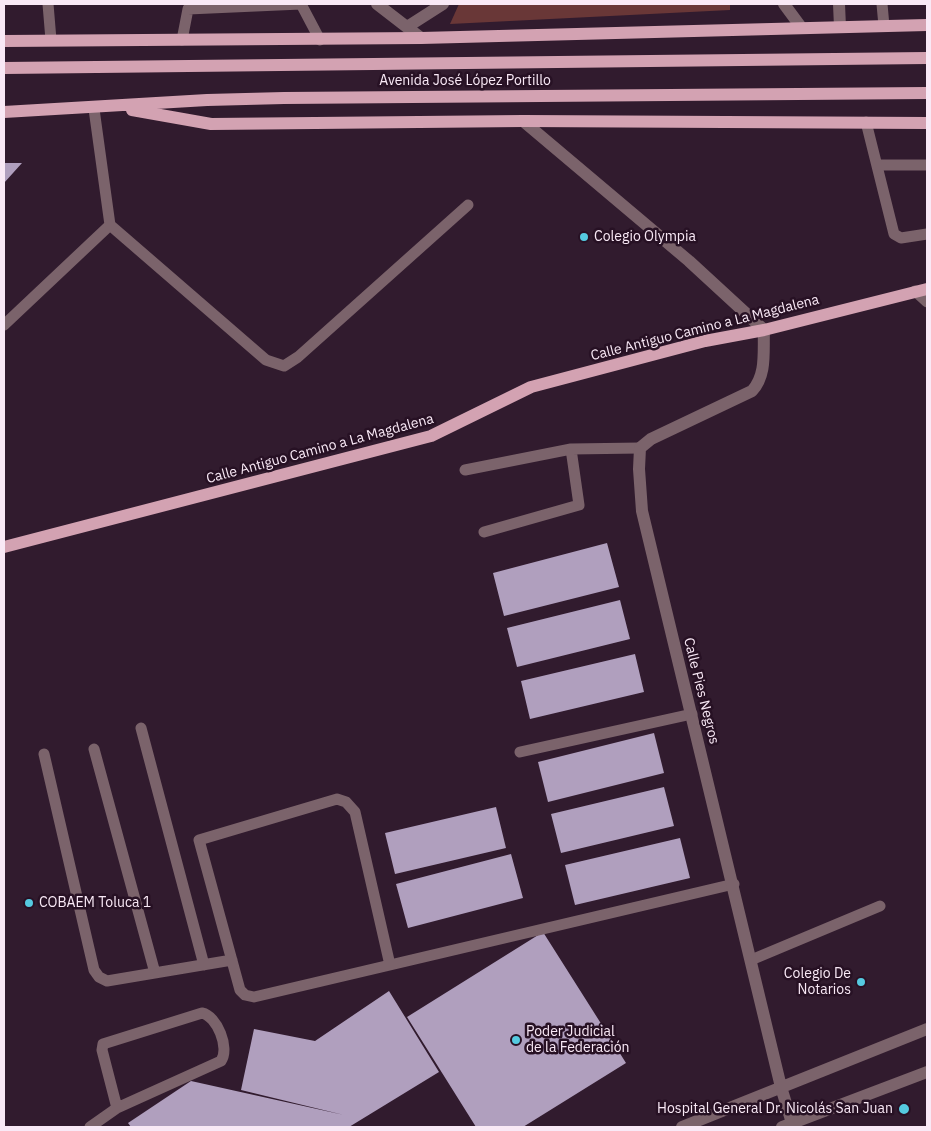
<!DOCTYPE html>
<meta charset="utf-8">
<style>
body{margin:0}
#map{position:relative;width:931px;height:1131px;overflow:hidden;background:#311b2e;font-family:"IBM Plex Sans",sans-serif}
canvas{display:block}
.frame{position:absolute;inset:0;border:5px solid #f9e9f6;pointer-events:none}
</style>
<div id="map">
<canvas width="931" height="1131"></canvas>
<div class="frame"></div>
</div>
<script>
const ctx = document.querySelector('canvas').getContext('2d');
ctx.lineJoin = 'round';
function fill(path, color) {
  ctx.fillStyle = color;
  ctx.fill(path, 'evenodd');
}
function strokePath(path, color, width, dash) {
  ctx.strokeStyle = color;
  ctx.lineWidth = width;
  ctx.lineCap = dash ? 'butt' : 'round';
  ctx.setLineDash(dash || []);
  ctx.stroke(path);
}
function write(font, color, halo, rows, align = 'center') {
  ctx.font = font + ' "IBM Plex Sans",sans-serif';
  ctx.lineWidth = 5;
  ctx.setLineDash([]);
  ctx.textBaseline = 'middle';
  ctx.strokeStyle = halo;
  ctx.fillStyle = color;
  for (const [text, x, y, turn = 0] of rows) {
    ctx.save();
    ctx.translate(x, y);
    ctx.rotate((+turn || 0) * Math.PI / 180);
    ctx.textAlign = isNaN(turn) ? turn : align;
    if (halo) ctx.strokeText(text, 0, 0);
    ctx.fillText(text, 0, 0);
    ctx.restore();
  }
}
fill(new Path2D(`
 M 459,4 L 730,4 L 730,10 L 450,24 Z`), '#693737');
fill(new Path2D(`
 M 4,163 L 22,163 L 4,183 Z
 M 607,543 L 619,587 L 504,616 L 493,573 Z
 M 620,600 L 630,639 L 517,667 L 507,628 Z
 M 635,654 L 644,692 L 530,719 L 521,681 Z
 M 654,733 L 664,773 L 548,802 L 538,762 Z
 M 664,787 L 674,826 L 561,853 L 551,814 Z
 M 496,807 L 506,848 L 395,874 L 385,833 Z
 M 680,838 L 690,878 L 575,905 L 565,865 Z
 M 511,854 L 523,898 L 408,928 L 396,884 Z
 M 543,932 L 626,1063 L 523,1127 L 476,1127 L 407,1017 Z
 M 389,991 L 439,1072 L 349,1127 L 131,1127 L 128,1123 L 191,1081 L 344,1115 L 241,1090 L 254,1029 L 315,1041 Z`), '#b09fbe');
strokePath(new Path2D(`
 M 48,4 L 51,40
 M 882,4 L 884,26
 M 182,40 L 188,9 L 301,4 L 320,40
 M 866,122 L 894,234 L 901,238 L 927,234
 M 877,165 L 927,165
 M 110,225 L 266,360 L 284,366 L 298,357 L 468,205
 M 915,291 L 927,302
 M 4,325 L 110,225 L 94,109
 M 465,470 L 571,449
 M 484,532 L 579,505 L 571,449 L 640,448
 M 141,728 L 204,965
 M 94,749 L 155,973
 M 520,752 L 692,714
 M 44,754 L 94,970 L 99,977 L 107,981 L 232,960
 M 751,960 L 880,906
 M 390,965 L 355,812 L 346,802 L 337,799 L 199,840 L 240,990 L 245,995 L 254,997 L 390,965 L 734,884
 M 90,1127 L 117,1108 L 221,1061 C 230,1048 217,1016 202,1013 L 103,1044 L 102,1050 L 117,1108`), '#7b636b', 11);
strokePath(new Path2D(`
 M 377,4 L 421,38
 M 784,4 L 801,27
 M 839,4 L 840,27
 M 407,27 L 443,4
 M 523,121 L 689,261 L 764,330 C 763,351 767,375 752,391 L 651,439 L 640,448 L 639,469 L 642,511 L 781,1087 L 792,1123
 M 682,1127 L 927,1029
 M 782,1127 L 927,1072`), '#7b636b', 12);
strokePath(new Path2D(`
 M 4,41 L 421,38 L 927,25
 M 4,68 L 927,58
 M 132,110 L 211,124 L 523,121 L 927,123
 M 4,112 L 207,100 L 284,98 L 927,93
 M 4,547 L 431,436 L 531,387 L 705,341 L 764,330 L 927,289`), '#d3a2b2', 12);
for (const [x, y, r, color] of [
 [584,237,5,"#55cae0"],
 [29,903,5,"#55cae0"],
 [861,982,5,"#55cae0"],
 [516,1040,5,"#55cae0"],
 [904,1109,6,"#55cae0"]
]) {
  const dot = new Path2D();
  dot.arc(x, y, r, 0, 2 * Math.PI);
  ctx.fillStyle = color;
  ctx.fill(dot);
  strokePath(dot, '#271124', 2);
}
write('14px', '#f9e9f6', '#271124', [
 ["Avenida José López Portillo",465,81],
 ["Calle Antiguo Camino a La Magdalena",705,328,-14],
 ["Calle Antiguo Camino a La Magdalena",320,449,-15],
 ["Calle Pies Negros",701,691,76]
]);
write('14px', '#f9e9f6', '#271124', [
 ["Colegio Olympia",594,237],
 ["COBAEM Toluca 1",39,903],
 ["Colegio De",851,974,"right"],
 ["Notarios",851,990,"right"],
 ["Poder Judicial",526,1032],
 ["de la Federación",526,1048],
 ["Hospital General Dr. Nicolás San Juan",893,1109,"right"]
], 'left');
</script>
